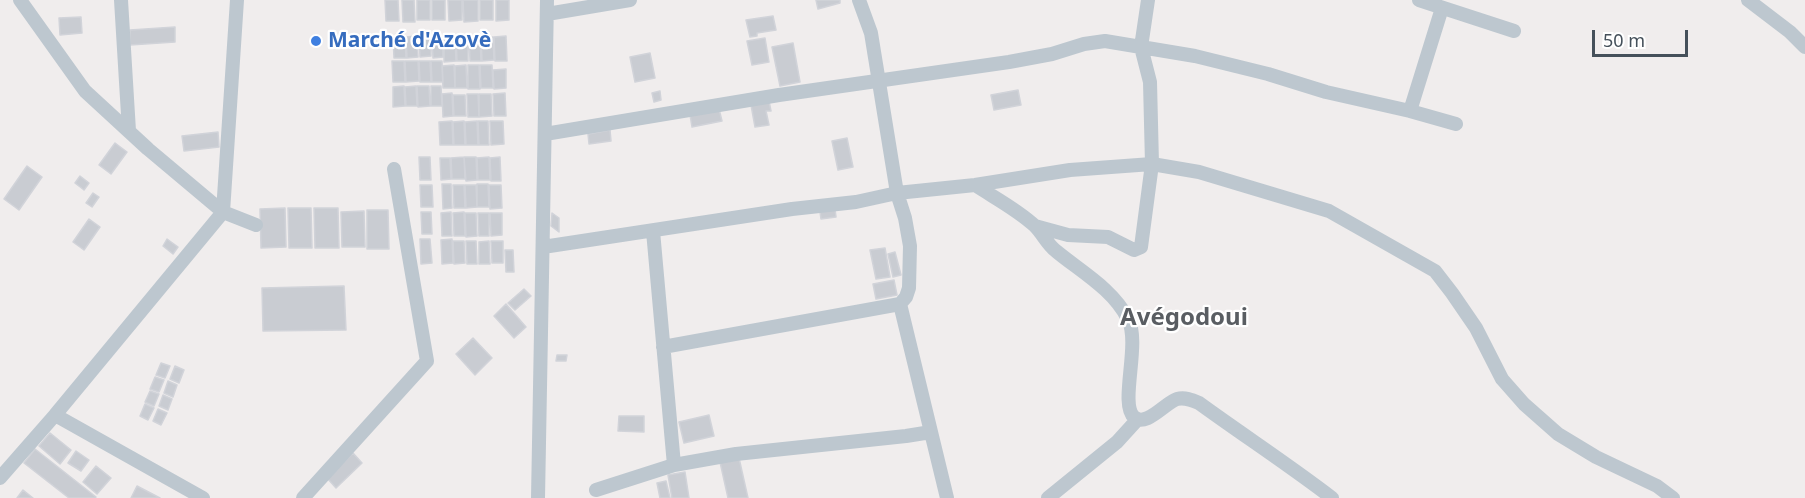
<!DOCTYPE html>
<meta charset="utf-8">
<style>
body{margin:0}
#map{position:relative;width:1805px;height:498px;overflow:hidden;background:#f0eded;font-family:"Noto Sans",sans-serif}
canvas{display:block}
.scale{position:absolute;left:1592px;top:30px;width:96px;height:27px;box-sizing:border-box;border:3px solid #45505a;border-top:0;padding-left:8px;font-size:18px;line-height:21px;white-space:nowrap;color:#45505a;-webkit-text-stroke:4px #fff;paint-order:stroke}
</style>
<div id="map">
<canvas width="1805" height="498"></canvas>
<div class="scale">50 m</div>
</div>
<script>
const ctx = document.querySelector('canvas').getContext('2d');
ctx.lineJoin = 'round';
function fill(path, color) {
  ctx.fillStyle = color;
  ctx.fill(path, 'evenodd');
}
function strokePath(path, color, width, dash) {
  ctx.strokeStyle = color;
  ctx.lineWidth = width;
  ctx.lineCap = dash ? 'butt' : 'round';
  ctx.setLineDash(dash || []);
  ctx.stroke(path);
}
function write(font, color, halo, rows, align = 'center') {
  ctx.font = font + ' "Noto Sans",sans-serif';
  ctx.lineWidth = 4.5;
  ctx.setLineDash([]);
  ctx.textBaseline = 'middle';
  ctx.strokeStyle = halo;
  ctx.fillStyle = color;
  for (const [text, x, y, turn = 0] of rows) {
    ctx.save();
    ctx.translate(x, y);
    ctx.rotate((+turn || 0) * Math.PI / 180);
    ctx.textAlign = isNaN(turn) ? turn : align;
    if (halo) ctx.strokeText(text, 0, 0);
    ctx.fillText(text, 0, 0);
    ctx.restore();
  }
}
const building = new Path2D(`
 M 385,0 L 398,0 L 399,21 L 386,21 Z
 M 402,0 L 414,0 L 415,22 L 403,22 Z
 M 417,0 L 430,0 L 430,20 L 417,20 Z
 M 432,0 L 445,0 L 445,20 L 432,20 Z
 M 448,0 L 462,0 L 462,20 L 449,21 Z
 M 463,0 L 478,0 L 478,21 L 464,22 Z
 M 480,0 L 493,0 L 493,20 L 480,20 Z
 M 496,0 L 509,0 L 509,20 L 496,21 Z
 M 816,0 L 840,0 L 840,3 L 818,9 Z
 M 773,16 L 776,30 L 757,33 L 757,36 L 750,37 L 746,20 Z
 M 81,17 L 82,33 L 60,35 L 59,18 Z
 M 175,27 L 175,42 L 130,45 L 130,30 Z
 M 417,36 L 418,57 L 407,58 L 406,37 Z
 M 506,36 L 507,61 L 495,61 L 494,37 Z
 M 393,37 L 405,37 L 406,58 L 394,58 Z
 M 444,37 L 455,37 L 456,61 L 444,62 Z
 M 493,37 L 494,60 L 482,61 L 481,38 Z
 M 419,38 L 431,38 L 431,56 L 420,57 Z
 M 443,38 L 443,57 L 433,58 L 432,39 Z
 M 456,38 L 468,38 L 468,61 L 457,61 Z
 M 469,38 L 480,38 L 481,61 L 470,61 Z
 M 765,38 L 769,62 L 752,65 L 747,41 Z
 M 793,43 L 800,82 L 780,86 L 772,47 Z
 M 650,53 L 655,78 L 635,82 L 630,57 Z
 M 392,61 L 404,61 L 405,82 L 393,82 Z
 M 405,61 L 418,61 L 419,81 L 406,82 Z
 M 419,61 L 430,61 L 431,82 L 420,82 Z
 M 431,61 L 442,61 L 443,82 L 432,82 Z
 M 454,65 L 455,88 L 443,88 L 442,66 Z
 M 466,65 L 467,88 L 455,88 L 455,66 Z
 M 468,65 L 479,65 L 480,89 L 468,89 Z
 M 480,65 L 492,65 L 493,88 L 481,88 Z
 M 506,69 L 506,88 L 494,89 L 493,70 Z
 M 404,86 L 405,106 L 393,107 L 393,87 Z
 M 416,86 L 417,106 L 406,106 L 405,87 Z
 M 417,86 L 429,86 L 430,106 L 418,107 Z
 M 431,86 L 441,86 L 442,106 L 431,106 Z
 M 1018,90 L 1021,105 L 994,110 L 991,95 Z
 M 660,91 L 661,100 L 654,102 L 652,93 Z
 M 452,93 L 453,116 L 443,117 L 442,94 Z
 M 505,93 L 506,116 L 494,116 L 493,94 Z
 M 467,94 L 478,94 L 479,117 L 468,117 Z
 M 479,94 L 491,94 L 492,116 L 479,117 Z
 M 453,95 L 465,95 L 466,116 L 454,116 Z
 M 769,101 L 771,111 L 766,111 L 769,125 L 755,127 L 751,105 Z
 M 719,109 L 722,121 L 692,127 L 690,115 Z
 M 452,121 L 453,145 L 440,145 L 439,122 Z
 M 464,121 L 465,145 L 454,145 L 453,122 Z
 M 477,121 L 478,145 L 466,145 L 465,122 Z
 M 478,121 L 488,121 L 489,145 L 479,145 Z
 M 490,121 L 503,121 L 504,144 L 491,145 Z
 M 610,130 L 611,141 L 589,144 L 588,134 Z
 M 218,132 L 219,147 L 184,151 L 182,136 Z
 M 847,138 L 853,167 L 838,170 L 832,141 Z
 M 115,143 L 127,152 L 111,174 L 99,165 Z
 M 419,157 L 430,157 L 431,180 L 420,180 Z
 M 464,157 L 465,179 L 452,179 L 451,158 Z
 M 464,157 L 476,157 L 477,180 L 466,181 Z
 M 489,157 L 490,180 L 478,180 L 477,158 Z
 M 500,157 L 501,181 L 491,181 L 490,158 Z
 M 440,158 L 450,158 L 451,179 L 441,180 Z
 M 27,166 L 42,177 L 19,210 L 4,199 Z
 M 80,176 L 89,183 L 84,190 L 75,183 Z
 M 442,184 L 451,184 L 452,208 L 443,209 Z
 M 477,184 L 488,184 L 489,207 L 477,207 Z
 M 420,185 L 432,185 L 433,207 L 421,207 Z
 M 453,185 L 464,185 L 465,208 L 454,208 Z
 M 465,185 L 476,185 L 477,207 L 466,208 Z
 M 489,185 L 501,185 L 502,208 L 490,209 Z
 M 93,193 L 99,197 L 92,207 L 86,203 Z
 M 285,208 L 286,247 L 261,248 L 260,209 Z
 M 288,208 L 311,208 L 312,248 L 289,248 Z
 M 314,208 L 338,208 L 339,248 L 315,248 Z
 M 835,209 L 836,217 L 821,219 L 820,212 Z
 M 367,210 L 388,210 L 389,249 L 367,249 Z
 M 364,211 L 365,247 L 342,247 L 341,212 Z
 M 421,212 L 431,212 L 432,234 L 422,234 Z
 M 451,212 L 452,236 L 442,236 L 441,213 Z
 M 464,212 L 465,236 L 454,236 L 453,213 Z
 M 465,213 L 476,213 L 477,236 L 466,237 Z
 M 478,213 L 489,213 L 489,236 L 479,236 Z
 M 490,213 L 502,213 L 502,235 L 491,236 Z
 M 552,213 L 559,218 L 559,232 L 551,226 Z
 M 89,219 L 100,227 L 84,250 L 73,242 Z
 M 167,239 L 178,247 L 173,254 L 163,246 Z
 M 420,239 L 430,239 L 432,263 L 421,264 Z
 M 452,239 L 453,263 L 442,264 L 441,240 Z
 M 453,241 L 464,241 L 465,263 L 454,264 Z
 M 466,241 L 476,241 L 477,264 L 467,264 Z
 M 489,241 L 490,264 L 479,264 L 479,242 Z
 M 491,241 L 503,241 L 503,263 L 492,263 Z
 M 885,248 L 890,277 L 876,279 L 870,250 Z
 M 505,250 L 513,250 L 514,272 L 506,272 Z
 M 895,252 L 901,275 L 893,277 L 888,254 Z
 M 894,280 L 897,295 L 876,299 L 873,284 Z
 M 344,286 L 346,330 L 263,331 L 262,288 Z
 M 524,289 L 531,296 L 515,310 L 508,303 Z
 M 506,304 L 526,327 L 514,338 L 494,316 Z
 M 473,338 L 492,358 L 475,375 L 456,354 Z
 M 557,355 L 567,355 L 566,361 L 556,361 Z
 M 161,363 L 170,366 L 165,378 L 156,375 Z
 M 175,366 L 184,370 L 179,383 L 170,379 Z
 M 155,377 L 164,380 L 159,392 L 150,389 Z
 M 168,381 L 177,385 L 173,397 L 164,393 Z
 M 150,391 L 159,394 L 154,406 L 145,402 Z
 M 163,395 L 172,399 L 168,410 L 159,406 Z
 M 145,404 L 154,408 L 148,420 L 140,416 Z
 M 158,409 L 167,413 L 161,425 L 153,421 Z
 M 709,415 L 714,436 L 684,443 L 679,422 Z
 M 619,416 L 644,416 L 644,432 L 618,431 Z
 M 50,433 L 71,450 L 60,464 L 39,446 Z
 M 35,449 L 96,497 L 95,498 L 69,498 L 24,463 Z
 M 76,451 L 89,460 L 81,471 L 68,463 Z
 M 353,453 L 362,463 L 336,488 L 327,478 Z
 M 739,458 L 748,498 L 728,498 L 720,462 Z
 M 96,466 L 111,478 L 97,494 L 83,482 Z
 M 685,472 L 689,498 L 672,498 L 668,475 Z
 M 666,481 L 670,498 L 660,498 L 657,483 Z
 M 137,486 L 160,498 L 131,498 Z
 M 23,490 L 33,498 L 17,498 Z`);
fill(building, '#c9ccd2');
strokePath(building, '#d1d3d9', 1.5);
strokePath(new Path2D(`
 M 20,0 L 85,91 L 148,149 L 223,212 L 256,225
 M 121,0 L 129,131
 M 1419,0 L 1514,31
 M 1748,0 L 1790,32 L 1805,47
 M 547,14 L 630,0
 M 1410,111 L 1442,8
 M 545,134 L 779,95 L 1009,62 L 1052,54 L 1084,44 L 1105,41 L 1195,56 L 1268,74 L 1326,92 L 1410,111 L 1456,124
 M 975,185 C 995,198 1018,210 1035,226 C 1043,234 1047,244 1056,251 C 1080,271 1113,289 1128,319 C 1141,343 1119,404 1134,417 C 1146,428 1166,402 1177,399 C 1185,397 1192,400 1199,403 C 1243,435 1289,465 1332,498
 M 1035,226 L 1068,235 L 1108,237 L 1134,250 L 1141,247 L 1152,164 L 1150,82 L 1141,47 L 1148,0
 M 653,231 L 674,465
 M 543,247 L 792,209 L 856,202 L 897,193 L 975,185 L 1070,170 L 1152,164 L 1199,172 L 1329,211 L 1435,271 L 1452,293 L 1476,328 L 1502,379 L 1524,404 L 1558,434 L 1596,457 L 1657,486 L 1673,498
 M 900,304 L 931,432
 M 663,347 L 900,304 L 906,297 L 909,288 L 910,246 L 905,218 L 897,193 L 871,33 L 859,0
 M 55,415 L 203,498
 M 0,478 L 55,415 L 223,212 L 237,0
 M 596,490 L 674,465 L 736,454 L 906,436 L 931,432 L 947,498
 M 303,498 L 427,361 L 394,169
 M 538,498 L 547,0
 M 1048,498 L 1117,442 L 1137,420`), '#bdc7cf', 14);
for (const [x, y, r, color] of [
 [316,41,6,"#3f7fe0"]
]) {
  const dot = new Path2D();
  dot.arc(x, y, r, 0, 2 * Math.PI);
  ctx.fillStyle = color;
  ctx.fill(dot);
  strokePath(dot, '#fff', 2);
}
write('bold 21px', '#366cbe', '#fff', [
 ["Marché d'Azovè",328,41]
], 'left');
write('bold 24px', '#595d62', '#fff', [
 ["Avégodoui",1184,318]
]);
</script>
